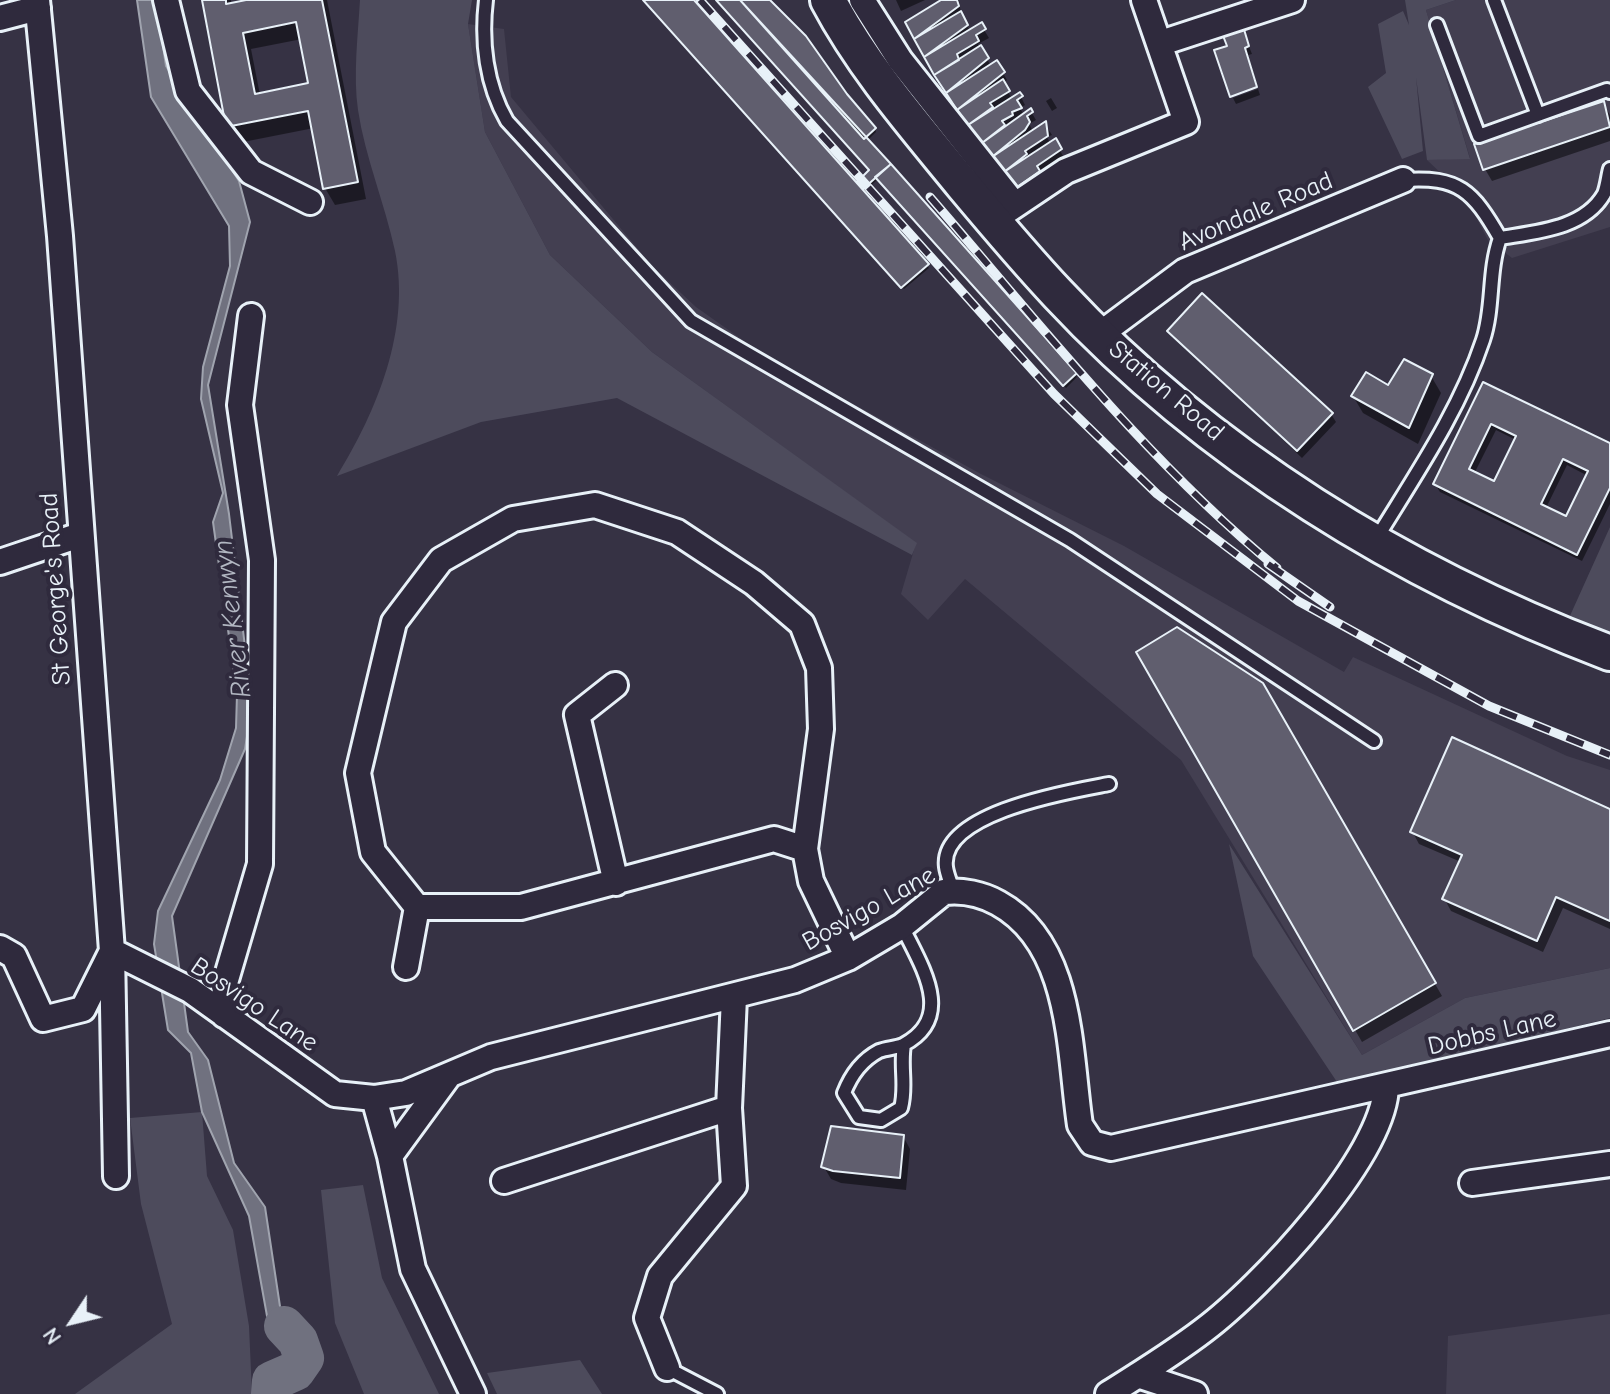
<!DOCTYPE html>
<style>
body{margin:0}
#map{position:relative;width:1610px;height:1394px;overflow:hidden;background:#363244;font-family:"Comic Neue",sans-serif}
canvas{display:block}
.north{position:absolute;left:32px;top:1282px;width:80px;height:80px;-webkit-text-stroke:6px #2f2a3d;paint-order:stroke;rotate:235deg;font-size:22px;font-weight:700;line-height:32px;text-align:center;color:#e8f1f8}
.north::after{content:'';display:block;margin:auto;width:28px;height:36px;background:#e8f1f8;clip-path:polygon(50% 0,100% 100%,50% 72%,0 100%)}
</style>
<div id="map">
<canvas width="1610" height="1394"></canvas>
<div class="north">N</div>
</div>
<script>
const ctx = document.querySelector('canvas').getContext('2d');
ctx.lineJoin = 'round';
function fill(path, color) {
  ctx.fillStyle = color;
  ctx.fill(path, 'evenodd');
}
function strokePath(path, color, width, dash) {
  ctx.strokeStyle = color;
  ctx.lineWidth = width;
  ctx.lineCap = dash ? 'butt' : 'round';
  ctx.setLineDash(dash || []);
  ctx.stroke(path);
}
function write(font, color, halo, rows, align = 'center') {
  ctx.font = font + ' "Comic Neue",sans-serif';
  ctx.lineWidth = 8;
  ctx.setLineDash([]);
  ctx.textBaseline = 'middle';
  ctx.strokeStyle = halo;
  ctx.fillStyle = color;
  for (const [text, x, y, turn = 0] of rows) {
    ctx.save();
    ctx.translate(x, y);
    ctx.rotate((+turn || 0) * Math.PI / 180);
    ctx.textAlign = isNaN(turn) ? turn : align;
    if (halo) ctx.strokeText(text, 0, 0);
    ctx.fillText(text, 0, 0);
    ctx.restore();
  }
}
fill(new Path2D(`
 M 1456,0 L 1610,0 L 1610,227 L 1512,258 L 1488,240 L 1465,196 L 1427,160 L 1470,158 L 1426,10 Z
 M 468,24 L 504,29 L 511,97 L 653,267 L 696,307 L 764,355 L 981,474 L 1124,546 L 1344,672 L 1353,657 L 1567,756 L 1610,770 L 1610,968 L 1465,998 L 1362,1055 L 1181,760 L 965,579 L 928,620 L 901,594 L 916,543 L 652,352 L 550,255 L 485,132 Z
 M 1610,1314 L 1610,1394 L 1446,1394 L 1448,1336 Z`), '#433f51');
fill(new Path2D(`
 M 360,0 L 472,0 L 468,24 L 485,132 L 550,255 L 652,352 L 917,543 L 912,555 L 617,398 L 481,422 L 337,476 C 377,411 411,329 395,251 C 385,204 365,157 358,110 C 353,75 358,35 360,0 Z
 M 1405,0 L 1456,0 L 1426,10 L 1470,159 L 1427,160 L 1416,77 L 1423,151 L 1402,159 L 1368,87 L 1386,73 L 1378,24 L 1403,11 L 1409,25 Z
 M 1610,527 L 1610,632 L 1569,618 Z
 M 1229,844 L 1362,1055 L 1465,998 L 1610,968 L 1610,1018 L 1339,1085 L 1253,956 Z
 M 202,1112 L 207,1176 L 233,1230 L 249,1326 L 252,1394 L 75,1394 L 172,1324 L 141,1204 L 130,1118 Z
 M 363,1185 L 382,1278 L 439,1394 L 364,1394 L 335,1323 L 321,1190 Z
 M 580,1360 L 602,1394 L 497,1394 L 487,1373 Z`), '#4d4b5c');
const water = new Path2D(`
 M 137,0 L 156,0 L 166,66 L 239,181 L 250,222 L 208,385 L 229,514 L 252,705 L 245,749 L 172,916 L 188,1032 L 208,1060 L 234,1163 L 265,1207 L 281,1313 L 303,1340 L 304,1362 L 295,1371 L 295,1352 L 267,1316 L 249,1216 L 202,1112 L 191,1053 L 168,1030 L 154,944 L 158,911 L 220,780 L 236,728 L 237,694 L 213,522 L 223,493 L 201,399 L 203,367 L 230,266 L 229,226 L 151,97 Z`);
fill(water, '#70717f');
strokePath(water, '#a0a4af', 2);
fill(new Path2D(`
 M 204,0 L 231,0 L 231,5 L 256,0 L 327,0 L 366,199 L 335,205 L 325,188 L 314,128 L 238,143 L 228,127 ZM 302,39 L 310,85 L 260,95 L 251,49 Z
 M 644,0 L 691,0 L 856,185 L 871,171 L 717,0 L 770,0 L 804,37 L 845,96 L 875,129 L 876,132 L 868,140 L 1077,377 L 1066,388 L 878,179 L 863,193 L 929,268 L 904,289 Z
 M 896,0 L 925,0 L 901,11 Z
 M 945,0 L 959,0 L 961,15 L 970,31 L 981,25 L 989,38 L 978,44 L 991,66 L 1003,73 L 1007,80 L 1003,83 L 1012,99 L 1019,95 L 1021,97 L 1025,105 L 1020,108 L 1024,115 L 1030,110 L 1036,120 L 1029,124 L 1033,131 L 1045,124 L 1052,135 L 1047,137 L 1050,143 L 1055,141 L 1064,158 L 1040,174 L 1022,195 L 954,102 L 907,23 ZM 944,28 L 953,44 L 948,44 L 940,30 Z
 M 1242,29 L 1252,54 L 1248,55 L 1257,85 L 1231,95 L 1229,47 Z
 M 1258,89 L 1260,95 L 1236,104 L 1233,98 Z
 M 1051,98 L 1057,108 L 1052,111 L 1046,101 Z
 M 1603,103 L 1610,115 L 1610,141 L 1492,181 L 1485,169 Z
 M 1169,331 L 1331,414 L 1336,422 L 1302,458 Z
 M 1431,376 L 1441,393 L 1418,444 L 1363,413 L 1353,396 Z
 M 1484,385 L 1610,446 L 1610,504 L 1582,561 L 1440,492 L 1435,484 ZM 1496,430 L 1516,440 L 1495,484 L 1474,474 ZM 1567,465 L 1588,476 L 1567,519 L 1546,508 Z
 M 1139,653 L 1262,684 L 1442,996 L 1362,1042 Z
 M 1610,811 L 1610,929 L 1563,908 L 1543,952 L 1451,911 L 1444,898 L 1461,862 L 1419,844 L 1412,831 Z
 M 903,1136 L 910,1149 L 906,1190 L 841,1183 L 831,1179 L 824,1167 Z`), '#0007');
strokePath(new Path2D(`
 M 271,1394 L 272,1381 L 295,1371 L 304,1358 L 298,1341 L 284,1326`), '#70717f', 40);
const building = new Path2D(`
 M 202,0 L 226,0 L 226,4 L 246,0 L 322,0 L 358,182 L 323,189 L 308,111 L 226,127 ZM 296,22 L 308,83 L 255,94 L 243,33 Z
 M 643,0 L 694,0 L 929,264 L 901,288 Z
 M 716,0 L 740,0 L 891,164 L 863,189 L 857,182 L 869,170 Z
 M 740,0 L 770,0 L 806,36 L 847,94 L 876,128 L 864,139 Z
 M 941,0 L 957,0 L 959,6 L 914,39 L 905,22 Z
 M 961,11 L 968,25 L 924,57 L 914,39 Z
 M 982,22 L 986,29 L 976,35 L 979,41 L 957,54 L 959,60 L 934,75 L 924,57 Z
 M 1243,26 L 1249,46 L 1245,48 L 1257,87 L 1230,97 L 1214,50 L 1227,46 L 1222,33 Z
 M 981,45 L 989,58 L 946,93 L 934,75 Z
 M 997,60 L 1005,72 L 957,110 L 946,93 Z
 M 1003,79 L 1010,91 L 990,103 L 993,107 L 968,125 L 957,110 Z
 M 1020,92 L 1023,96 L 1017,100 L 1022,108 L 1012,112 L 1013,115 L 1002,121 L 1005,125 L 982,143 L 968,125 Z
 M 1604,101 L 1610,127 L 1483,170 L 1474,144 Z
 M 1031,108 L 1033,112 L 1027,116 L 1030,122 L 1025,130 L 992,157 L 982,143 Z
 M 1046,121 L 1048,136 L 1025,151 L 1027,154 L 1004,172 L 992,157 Z
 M 1056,138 L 1062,149 L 1037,166 L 1040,171 L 1016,188 L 1004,172 Z
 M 891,164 L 1077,373 L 1063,386 L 875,177 Z
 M 1202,293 L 1333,413 L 1297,451 L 1167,331 Z
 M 1404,359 L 1433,374 L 1409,428 L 1351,396 L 1366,372 L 1388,385 Z
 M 1483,382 L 1610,443 L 1610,488 L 1577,555 L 1433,484 ZM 1491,424 L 1516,436 L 1494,481 L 1469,469 ZM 1563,459 L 1588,471 L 1566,516 L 1541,504 Z
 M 1177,627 L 1263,683 L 1436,983 L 1353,1031 L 1136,652 Z
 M 1452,737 L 1610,809 L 1610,921 L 1556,897 L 1537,941 L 1442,899 L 1462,855 L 1410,832 Z
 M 831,1126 L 904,1135 L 900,1178 L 833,1171 L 821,1167 Z`);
fill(building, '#605e6e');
strokePath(building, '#e8f1f8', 2);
const lane = new Path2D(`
 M 486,0 C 481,41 486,85 507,121 L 691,321 L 1070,540 L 1374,741
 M 1494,0 L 1538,115
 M 1437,25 L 1479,136 L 1607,90 L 1610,92
 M 1403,180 C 1459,176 1473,191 1500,238 C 1535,232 1584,229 1604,194 C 1607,187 1608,176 1610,169
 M 1375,541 C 1414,477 1459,412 1483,340 C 1494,307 1488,272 1500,238
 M 953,891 C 951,883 947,875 946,867 C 939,812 1073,791 1109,784
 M 902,926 C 920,964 957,1017 903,1045 C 896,1048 887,1048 879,1051 C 862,1060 851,1075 844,1093 L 859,1117 L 881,1120 L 901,1108 C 907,1086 900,1067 904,1045
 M 667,1368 L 717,1394`);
const street = new Path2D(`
 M 37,0 L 60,236 L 112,951 L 116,1176
 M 166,0 L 188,91 L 251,172 L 310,202
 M 862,0 L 900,60 L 1014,204
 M 0,18 L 38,8
 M 1161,43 L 1292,0
 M 993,220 L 1066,171 L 1186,122 L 1144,0
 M 1099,335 L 1185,271 L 1403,180
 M 0,562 L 80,535
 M 615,685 L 577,715 L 616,883
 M 805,849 L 774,839 L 521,907 L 417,907 L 373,852 L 358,773 L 394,622 L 441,560 L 513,519 L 595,505 L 677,532 L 754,583 L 802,624 L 819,668 L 821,729 L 805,849 L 811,881 L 848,958
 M 0,948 L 14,956 L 43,1019 L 83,1009 L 112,951 L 190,990 L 335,1094 L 374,1098 L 406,1093 L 491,1057 L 795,980 L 848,958 L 902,926 L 944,892 C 962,890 982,894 998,903 C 1073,944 1069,1051 1080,1125 L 1092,1143 L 1111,1148 L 1610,1034
 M 406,967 L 417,907
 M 224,1015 L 225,983 L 260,864 L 262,560 L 240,405 L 251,316
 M 374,1098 L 390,1156 L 447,1078
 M 390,1156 L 413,1269 L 473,1394
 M 504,1181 L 729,1108
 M 1472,1183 L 1610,1164
 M 667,1368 L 647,1318 L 660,1276 L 734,1186 L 729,1108 L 734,997
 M 1138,1375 L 1195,1394
 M 1108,1394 C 1140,1374 1174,1353 1204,1330 C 1260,1288 1385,1156 1386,1086`);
const secondary = new Path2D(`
 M 828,0 C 864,68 915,126 963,185 C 994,222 1025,259 1058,294 C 1209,456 1404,575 1610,653`);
strokePath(lane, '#e8f1f8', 18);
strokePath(street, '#e8f1f8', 30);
strokePath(secondary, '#e8f1f8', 40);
strokePath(lane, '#2f2a3d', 12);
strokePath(street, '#2f2a3d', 24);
strokePath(secondary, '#2f2a3d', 34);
const rail = new Path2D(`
 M 700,0 L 1054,394 L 1157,494 L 1298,601 L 1489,706 L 1610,755
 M 930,197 C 1040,324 1147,461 1277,568
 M 1268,564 L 1330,607`);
strokePath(rail, '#e8f1f8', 9);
strokePath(rail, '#2f2a3d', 6, [18]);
write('26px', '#e8f1f8', '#2f2a3d', [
 ["Avondale Road",1256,212,-23],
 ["Station Road",1166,391,40],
 ["St George's Road",56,589,-94],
 ["Bosvigo Lane",869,909,-29],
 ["Bosvigo Lane",254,1005,34],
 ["Dobbs Lane",1492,1033,-13]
]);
write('italic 28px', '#b2b7c2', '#2f2a3d', [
 ["River Kenwyn",233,619,-97]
]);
</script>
